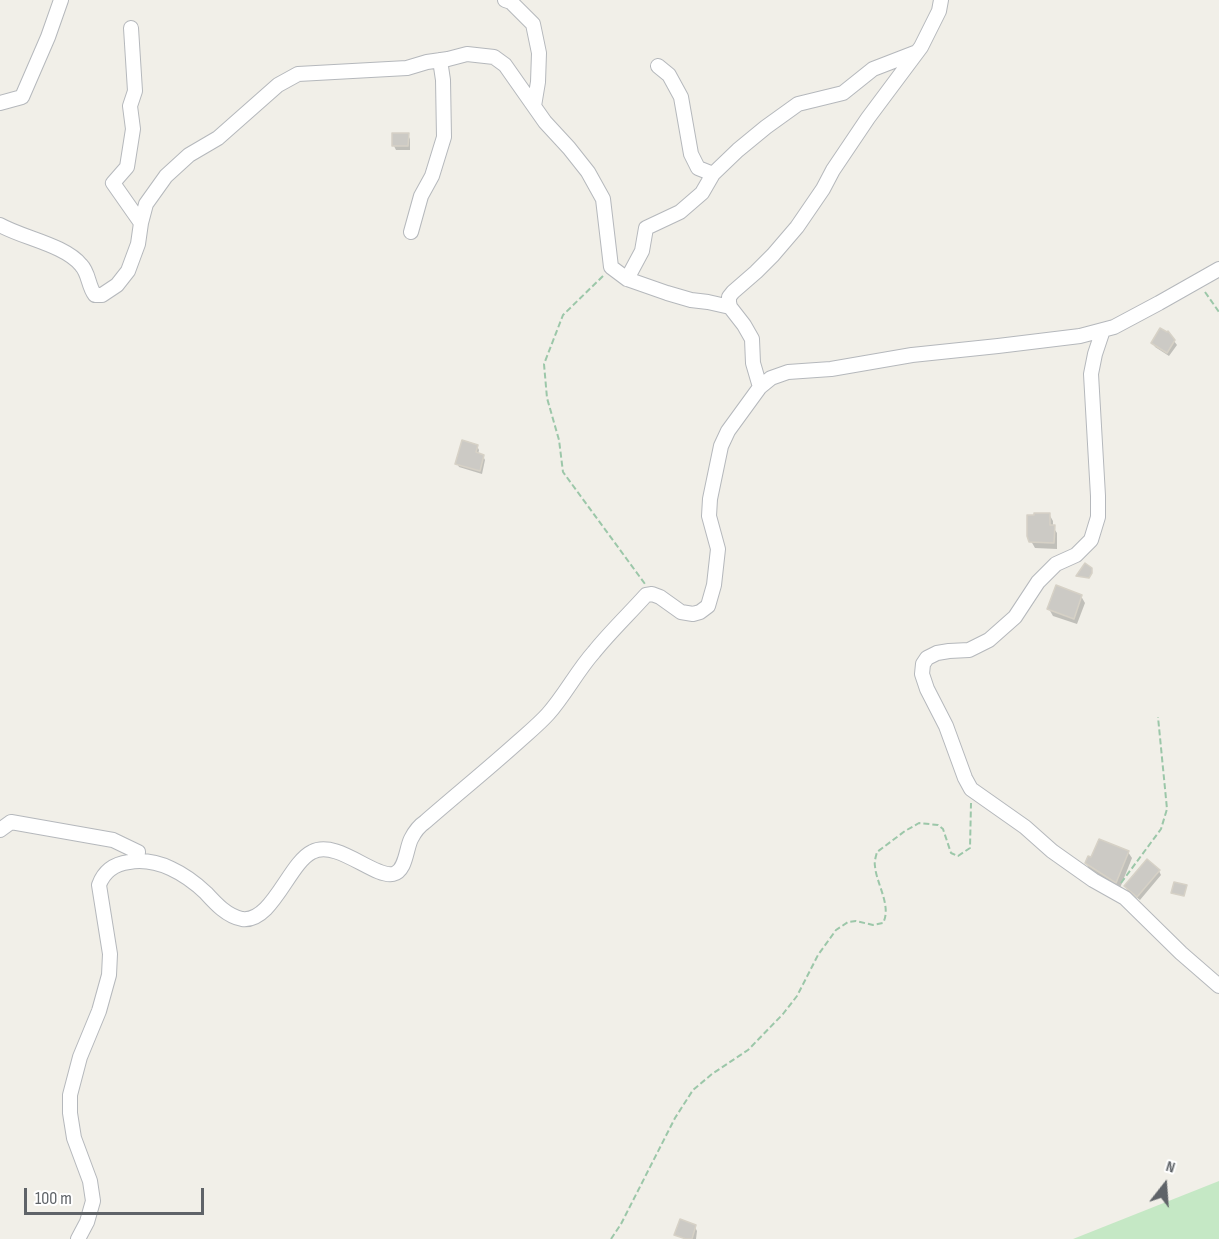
<!DOCTYPE html>
<style>
body{margin:0}
#map{position:relative;width:1219px;height:1239px;overflow:hidden;background:#f1efe8;font-family:"Sofia Sans Condensed",sans-serif}
canvas{display:block}
.north{position:absolute;left:1135px;top:1155px;width:60px;height:60px;-webkit-text-stroke:4px #fff;paint-order:stroke;rotate:17deg;font-size:16px;font-weight:700;line-height:24px;text-align:center;color:#5f6368}
.north::after{content:'';display:block;margin:auto;width:21px;height:27px;background:#5f6368;clip-path:polygon(50% 0,100% 100%,50% 72%,0 100%)}
.scale{position:absolute;left:24px;top:1188px;width:180px;height:27px;box-sizing:border-box;border:3px solid #5f6368;border-top:0;padding-left:8px;font-size:18px;line-height:21px;white-space:nowrap;color:#5f6368;-webkit-text-stroke:4px #fff;paint-order:stroke}
</style>
<div id="map">
<canvas width="1219" height="1239"></canvas>
<div class="north">N</div>
<div class="scale">100 m</div>
</div>
<script>
const ctx = document.querySelector('canvas').getContext('2d');
ctx.lineJoin = 'round';
function fill(path, color) {
  ctx.fillStyle = color;
  ctx.fill(path, 'evenodd');
}
function strokePath(path, color, width, dash) {
  ctx.strokeStyle = color;
  ctx.lineWidth = width;
  ctx.lineCap = dash ? 'butt' : 'round';
  ctx.setLineDash(dash || []);
  ctx.stroke(path);
}
fill(new Path2D(`
 M 1219,1181 L 1219,1239 L 1073,1239 Z`), '#c5e8c5');
fill(new Path2D(`
 M 408,135 L 410,139 L 410,150 L 396,150 L 394,146 Z
 M 1174,341 L 1177,345 L 1169,356 L 1155,347 L 1153,343 Z
 M 477,446 L 479,450 L 478,454 L 483,456 L 485,460 L 482,474 L 459,467 L 457,463 Z
 M 1049,514 L 1053,521 L 1053,527 L 1057,533 L 1057,549 L 1035,548 L 1031,541 Z
 M 1081,596 L 1085,603 L 1077,624 L 1053,616 L 1049,609 Z
 M 1128,852 L 1132,858 L 1120,888 L 1090,870 L 1086,863 Z
 M 1159,871 L 1161,875 L 1140,900 L 1128,891 L 1125,887 Z
 M 695,1227 L 697,1231 L 696,1239 L 690,1239 L 677,1234 L 677,1236 L 676,1234 Z`), '#0003');
const building = new Path2D(`
 M 392,133 L 409,133 L 408,146 L 392,146 Z
 M 1160,328 L 1167,332 L 1168,331 L 1175,340 L 1167,353 L 1151,343 Z
 M 462,440 L 478,445 L 476,452 L 484,455 L 480,471 L 455,464 Z
 M 1034,513 L 1050,513 L 1050,525 L 1055,525 L 1054,543 L 1029,542 L 1027,536 L 1027,515 L 1034,515 Z
 M 1085,563 L 1092,568 L 1092,573 L 1089,578 L 1076,576 Z
 M 1056,585 L 1082,595 L 1074,619 L 1047,609 Z
 M 1099,839 L 1129,851 L 1116,883 L 1085,863 L 1088,856 L 1091,857 Z
 M 1147,859 L 1160,870 L 1137,897 L 1124,886 Z
 M 1174,882 L 1187,885 L 1184,896 L 1171,893 Z
 M 680,1219 L 696,1225 L 692,1239 L 686,1239 L 674,1235 Z`);
fill(building, '#cccac5');
strokePath(building, '#d6d1c6', 1.5);
const street = new Path2D(`
 M 505,0 L 511,2 L 533,24 L 539,53 L 538,82 L 534,106
 M 131,28 L 135,91 L 130,106 L 133,129 L 127,167 L 113,183 L 141,223
 M 658,66 L 669,75 L 681,97 L 691,154 L 698,168 L 713,174
 M 0,103 L 22,97 L 48,37 L 61,0
 M 0,225 C 23,238 65,245 81,265 C 89,273 88,286 95,295 L 102,295 L 117,285 L 128,271 L 138,244 L 141,223 L 146,204 L 166,176 L 189,155 L 218,138 L 278,85 L 298,74 L 407,68 L 427,62 L 448,59 L 467,54 L 494,57 L 505,65 L 545,122 L 569,148 L 588,172 L 603,199 L 611,267 L 627,279 L 667,293 L 691,300 L 708,302 L 730,307
 M 411,232 L 421,196 L 432,176 L 444,137 L 443,80 L 440,60
 M 627,279 L 642,251 L 646,228 L 680,212 L 702,193 L 713,174 L 738,150 L 766,127 L 798,104 L 843,93 L 873,69 L 917,52
 M 1103,330 L 1095,354 L 1091,374 L 1098,496 L 1098,517 L 1091,540 L 1076,555 L 1056,564 L 1038,582 L 1015,617 L 989,640 L 969,650 L 949,651 L 937,653 L 927,658 L 923,664 L 922,674 L 927,689 L 946,726 L 965,778 L 971,789 L 1025,827 L 1052,851 L 1093,880 L 1125,898 L 1181,953 L 1219,986
 M 760,387 L 753,363 L 752,339 L 744,325 L 730,307 L 729,302 L 729,297 L 733,292 L 756,272 L 773,255 L 797,227 L 823,189 L 833,170 L 868,118 L 921,47 L 939,11 L 941,0
 M 0,830 L 11,822 L 113,840 L 138,852 L 137,860
 M 78,1239 L 87,1222 L 93,1201 L 90,1181 L 74,1138 L 70,1113 L 70,1095 L 80,1057 L 99,1011 L 109,975 L 110,954 L 99,885 C 104,871 114,864 129,862 C 158,857 186,874 206,893 C 216,904 227,916 242,919 C 272,923 289,863 312,852 C 337,839 374,878 393,874 C 406,871 406,849 411,839 C 414,833 419,826 425,822 C 456,795 488,769 518,742 C 528,733 539,724 548,714 C 565,695 577,671 594,652 C 610,632 629,614 646,595 L 652,594 L 660,597 L 681,612 L 693,614 L 700,612 L 708,606 L 714,585 L 718,549 L 709,516 L 710,499 L 721,446 L 728,431 L 760,387 L 771,378 L 788,372 L 831,369 L 912,355 L 998,346 L 1080,336 L 1114,327 L 1159,303 L 1219,269`);
strokePath(street, '#b5b8bc', 16);
strokePath(new Path2D(`
 M 603,276 L 563,315 L 544,364 L 547,398 L 559,440 L 563,472 L 645,584
 M 1205,292 L 1219,312
 M 1121,883 L 1161,829 L 1167,809 L 1158,717
 M 611,1239 L 621,1224 L 675,1118 L 693,1090 L 712,1074 L 748,1050 L 783,1014 L 797,996 L 818,955 L 836,930 L 848,922 L 856,921 L 873,925 L 883,923 C 892,906 876,883 875,866 C 874,862 876,856 877,852 L 905,831 L 919,823 L 938,825 L 943,829 L 951,853 L 958,856 L 970,848 L 971,803`), '#9cc7a9', 2, [6, 3]);
strokePath(street, '#fff', 14);
</script>
